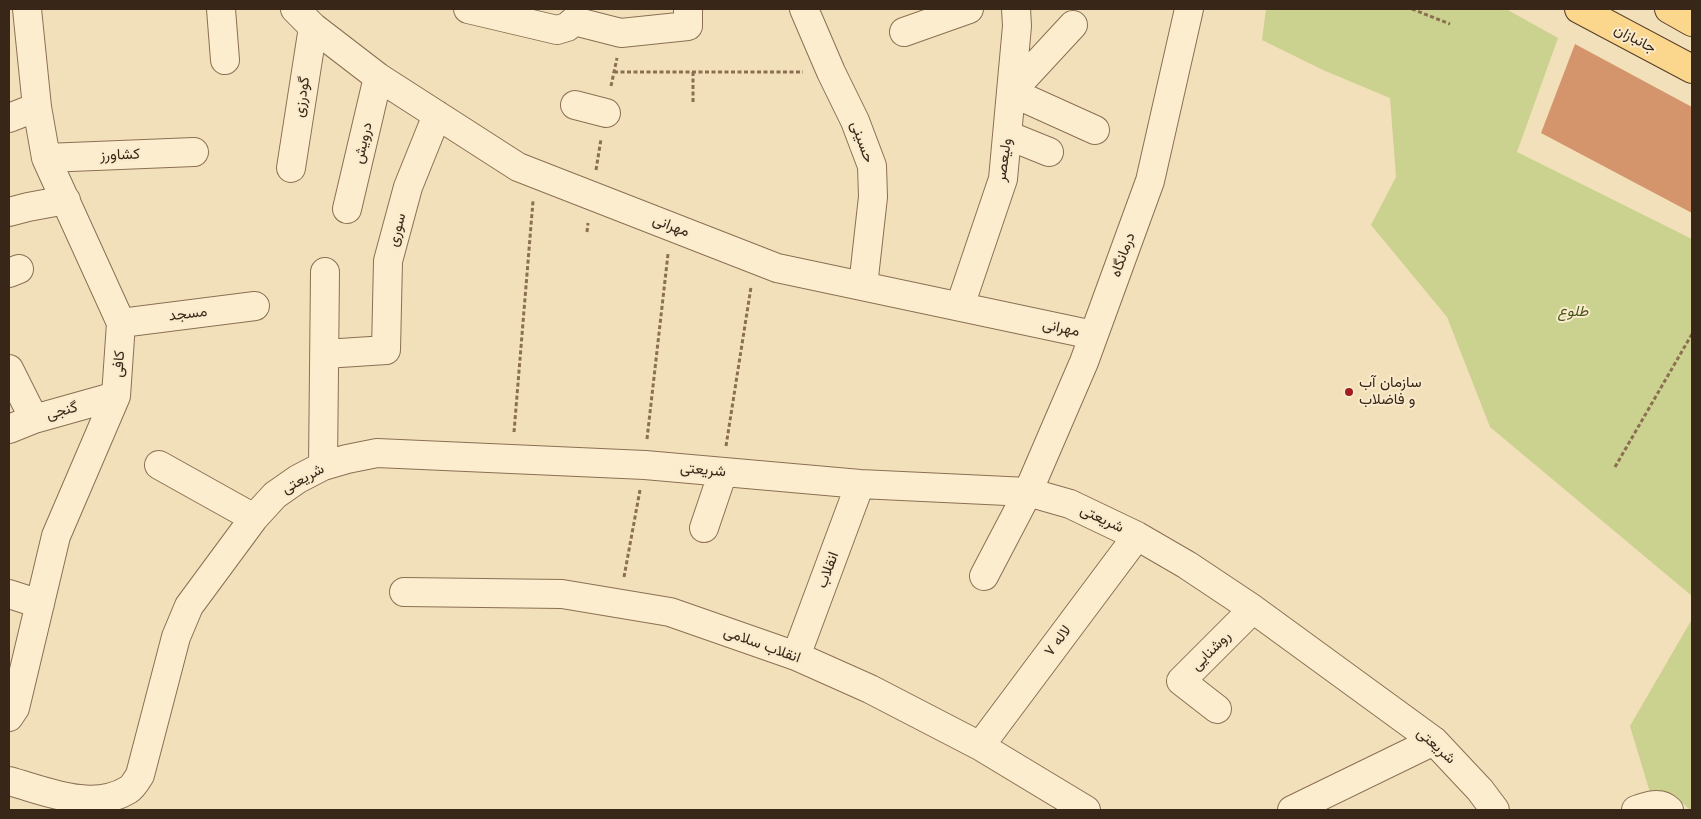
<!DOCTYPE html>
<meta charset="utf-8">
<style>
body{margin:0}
#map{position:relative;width:1701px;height:819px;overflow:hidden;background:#f2e0ba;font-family:"Libre Baskerville",serif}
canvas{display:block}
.frame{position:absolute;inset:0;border:10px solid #382719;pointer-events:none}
</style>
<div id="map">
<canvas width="1701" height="819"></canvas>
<div class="frame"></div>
</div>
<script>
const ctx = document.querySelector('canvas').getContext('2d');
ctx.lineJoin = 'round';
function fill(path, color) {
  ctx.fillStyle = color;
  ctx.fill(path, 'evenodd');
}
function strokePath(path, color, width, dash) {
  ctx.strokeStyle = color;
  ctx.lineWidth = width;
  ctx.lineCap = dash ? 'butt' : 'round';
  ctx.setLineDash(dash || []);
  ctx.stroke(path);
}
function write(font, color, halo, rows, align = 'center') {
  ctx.font = font + ' "Libre Baskerville",Vazirmatn,serif';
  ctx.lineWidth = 4;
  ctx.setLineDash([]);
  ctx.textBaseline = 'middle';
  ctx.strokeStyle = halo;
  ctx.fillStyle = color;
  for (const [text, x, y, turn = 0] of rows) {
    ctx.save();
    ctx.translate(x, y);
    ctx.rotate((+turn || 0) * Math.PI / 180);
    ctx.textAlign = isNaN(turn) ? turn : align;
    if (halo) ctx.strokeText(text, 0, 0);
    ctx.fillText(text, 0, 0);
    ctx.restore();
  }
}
fill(new Path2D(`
 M 1266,9 L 1506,9 L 1558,38 L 1517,152 L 1692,239 L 1692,596 L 1490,427 L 1447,317 L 1371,225 L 1396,177 L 1390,98 L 1323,70 L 1262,40 Z
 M 1692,619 L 1692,810 L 1690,810 L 1673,794 L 1651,796 L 1630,726 Z`), '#cbd18e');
fill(new Path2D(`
 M 1575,44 L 1692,107 L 1692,213 L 1541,133 Z`), '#d5956c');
const minor = new Path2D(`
 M 221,9 L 225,60
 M 295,9 L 313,27 L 378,77 L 518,167 L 777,268 L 1093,335
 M 468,9 L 557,30 L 567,27 L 574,21 L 621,33 L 688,26 L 688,9
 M 804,9 L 831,72 L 855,121 L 872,166 L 873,197 L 863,286
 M 1073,25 L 1011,92 L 1095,130
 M 904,32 L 969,9
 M 575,105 L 606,113
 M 9,118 L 37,107
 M 1007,135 L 1049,152
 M 46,158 L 194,152
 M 291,168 L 313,27
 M 347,209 L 378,77
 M 9,212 L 28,207 L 66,200
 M 9,273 L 19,269
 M 960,306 L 1003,179 L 1017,26 L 1016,9
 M 121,323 L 255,306
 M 325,354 L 386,350 L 388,261 L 408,187 L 437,115
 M 9,369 L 34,419
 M 9,429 L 34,419 L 116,396
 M 159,465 L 254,518
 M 323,466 L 325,272
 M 704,528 L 723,472
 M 984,576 L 1028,492 L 1084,362 L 1150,181 L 1189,9
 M 404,592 L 562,594 L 670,612 L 796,656 L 870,689 L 980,746 L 1086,810
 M 9,594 L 40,604
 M 796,656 L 860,484
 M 1217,709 L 1181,681 L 1253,609
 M 9,717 L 15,708 L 56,536 L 116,396 L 121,323 L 46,158 L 37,107 L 27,9
 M 980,746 L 1137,536
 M 9,781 C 46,791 92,812 128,790 C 133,787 137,780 140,775 L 176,637 L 189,606 L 254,518 L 275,495 L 298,479 L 323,466 L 347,459 L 377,453 L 645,465 L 860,484 L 1028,492 L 1070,504 L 1137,536 L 1187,565 L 1253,609 L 1434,741 L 1480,790 L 1495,810
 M 1292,810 L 1434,741
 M 1636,810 C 1647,806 1660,801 1669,810`);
const major = new Path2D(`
 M 1579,9 L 1692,69
 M 1669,9 L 1692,22`);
strokePath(minor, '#8b6f53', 30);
strokePath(major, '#573d28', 30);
strokePath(new Path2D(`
 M 1412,9 L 1450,24
 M 614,72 L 803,72
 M 611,86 L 617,58
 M 693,102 L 693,72
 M 596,170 L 601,139
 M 587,232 L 588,223
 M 514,432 L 533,201
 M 647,439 L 668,254
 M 726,446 L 751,287
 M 1615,467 L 1692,334
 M 624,577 L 640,490`), '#8b6f53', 3, [4, 2.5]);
strokePath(minor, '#fcedce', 28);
strokePath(major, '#fbd68d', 28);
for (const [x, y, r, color] of [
 [1349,392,5,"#a01d21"]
]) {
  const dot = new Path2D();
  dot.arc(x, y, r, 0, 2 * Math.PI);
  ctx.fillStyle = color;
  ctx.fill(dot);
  strokePath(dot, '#f9eacb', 2);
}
write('15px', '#382719', '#f9eacb', [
 ["جانبازان",1635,39,28],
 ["گودرزی",302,97,-81],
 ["حسینی",862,142,70],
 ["درویش",363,143,-77],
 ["کشاورز",120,155,-2],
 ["ولیعصر",1004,160,-82],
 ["مهرانی",671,226,21],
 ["سوری",397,230,-75],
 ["درمانگاه",1123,255,-70],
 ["مسجد",188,314,-7],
 ["مهرانی",1061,328,12],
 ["کافی",119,364,-86],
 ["گنجی",62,411,-15],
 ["شریعتی",703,470,5],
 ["شریعتی",303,479,-29],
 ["شریعتی",1102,519,25],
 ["انقلاب",828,570,-70],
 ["لاله ۷",1058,641,-53],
 ["انقلاب سلامی",762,645,20],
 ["روشنایی",1211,651,-45],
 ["شریعتی",1436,746,42]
]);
write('italic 15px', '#4a571e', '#f9eacb', [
 ["طلوع",1573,312]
]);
write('15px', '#382719', '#f9eacb', [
 ["سازمان آب",1359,383],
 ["و فاضلاب",1359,400]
], 'left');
</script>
